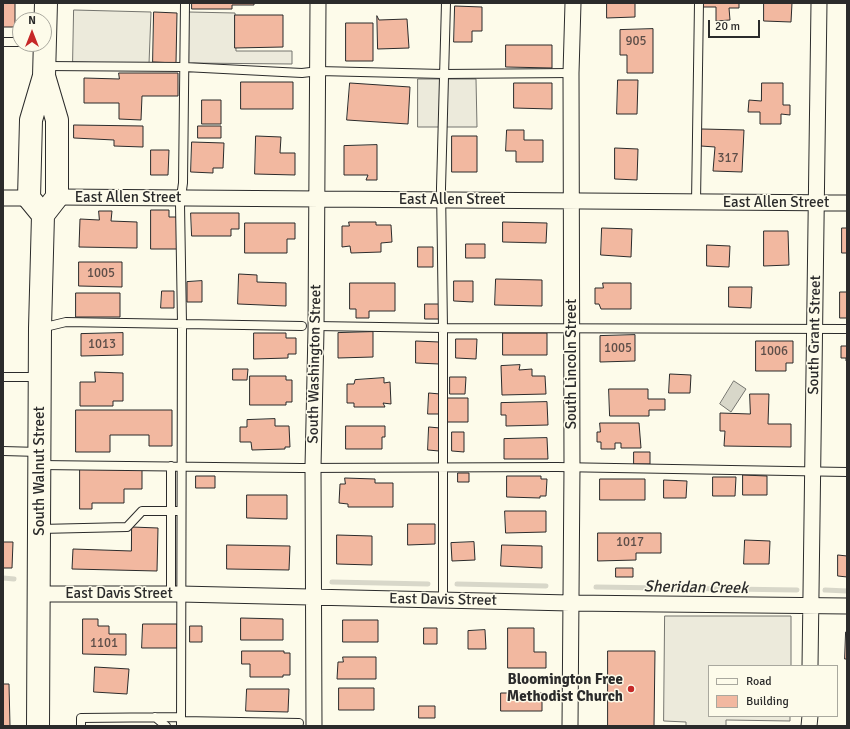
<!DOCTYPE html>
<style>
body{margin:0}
#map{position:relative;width:850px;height:729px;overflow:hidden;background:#fdfbea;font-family:Signika,sans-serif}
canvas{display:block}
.frame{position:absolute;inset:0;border:4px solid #2b2b2b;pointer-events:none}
.legend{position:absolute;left:708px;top:665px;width:130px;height:52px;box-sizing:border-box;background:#fdfbea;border:1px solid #a9a89e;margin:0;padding:5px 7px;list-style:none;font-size:12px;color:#2b2b2b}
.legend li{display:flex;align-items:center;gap:8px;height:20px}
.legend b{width:20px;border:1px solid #a9a89e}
.north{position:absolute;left:12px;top:12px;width:40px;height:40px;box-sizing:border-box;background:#fdfbea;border:1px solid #a9a89e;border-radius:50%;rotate:0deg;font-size:11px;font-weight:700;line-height:16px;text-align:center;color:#2b2b2b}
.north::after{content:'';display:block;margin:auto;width:14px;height:18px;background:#c62828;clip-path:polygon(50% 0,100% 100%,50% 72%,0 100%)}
.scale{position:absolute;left:708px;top:20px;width:52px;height:18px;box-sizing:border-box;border:2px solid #2b2b2b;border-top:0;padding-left:5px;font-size:12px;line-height:14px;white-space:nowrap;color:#2b2b2b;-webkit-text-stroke:3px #fdfbea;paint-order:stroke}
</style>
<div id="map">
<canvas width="850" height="729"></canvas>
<div class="frame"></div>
<ul class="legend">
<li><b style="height:5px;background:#fdfbea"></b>Road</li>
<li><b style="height:11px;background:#f2b8a0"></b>Building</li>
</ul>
<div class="north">N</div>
<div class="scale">20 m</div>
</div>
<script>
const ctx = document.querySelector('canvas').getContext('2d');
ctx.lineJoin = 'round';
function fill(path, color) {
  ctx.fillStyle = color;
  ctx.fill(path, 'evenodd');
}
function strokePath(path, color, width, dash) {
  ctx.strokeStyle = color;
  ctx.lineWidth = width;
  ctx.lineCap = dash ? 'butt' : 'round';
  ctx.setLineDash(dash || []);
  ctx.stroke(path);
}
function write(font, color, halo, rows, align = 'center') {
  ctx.font = font + ' Signika,sans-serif';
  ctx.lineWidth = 3;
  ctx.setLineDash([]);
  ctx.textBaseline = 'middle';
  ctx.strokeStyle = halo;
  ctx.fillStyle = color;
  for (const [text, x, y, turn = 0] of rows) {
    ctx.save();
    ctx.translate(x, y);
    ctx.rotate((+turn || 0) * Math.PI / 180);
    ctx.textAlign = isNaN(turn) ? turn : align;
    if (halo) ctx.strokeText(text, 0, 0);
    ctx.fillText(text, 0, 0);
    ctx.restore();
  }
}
const parking = new Path2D(`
 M 74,10 L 151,12 L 149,64 L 73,62 Z
 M 189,12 L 235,13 L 236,51 L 292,51 L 292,64 L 189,63 Z
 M 418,79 L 476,79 L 477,127 L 418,127 Z
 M 665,616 L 791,616 L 791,666 L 709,666 L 709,716 L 790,716 L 790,721 L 726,720 L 726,726 L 686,726 L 686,722 L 664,721 Z`);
fill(parking, '#eceadb');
strokePath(parking, '#74746e', 1);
const water = new Path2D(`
 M 734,381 L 746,389 L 731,412 L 720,404 Z`);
fill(water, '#d8d7c9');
strokePath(water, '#74746e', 1);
strokePath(new Path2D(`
 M 3,578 L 14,579
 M 332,582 L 428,584
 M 457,584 L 546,586
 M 596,587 L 797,590
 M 825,590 L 847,591`), '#d8d7c9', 5);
const building = new Path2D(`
 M 3,3 L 15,3 L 15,27 L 3,27 Z
 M 192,3 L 254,3 L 254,5 L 232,5 L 232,9 L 192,9 Z
 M 607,3 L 635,3 L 635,17 L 607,18 Z
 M 701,3 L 739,3 L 739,8 L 729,8 L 730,20 L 716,21 L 716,7 L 701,7 Z
 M 764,3 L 792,3 L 791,22 L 764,21 Z
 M 455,6 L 482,7 L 482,31 L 472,31 L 472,42 L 454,42 Z
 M 154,12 L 177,13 L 176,63 L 153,62 Z
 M 235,15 L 283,15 L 283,47 L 235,48 Z
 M 377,16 L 379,20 L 407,19 L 409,48 L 378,49 Z
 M 346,23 L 373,23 L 373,61 L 346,61 Z
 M 653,29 L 653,73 L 627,73 L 627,55 L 620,55 L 620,30 Z
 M 506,45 L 552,45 L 552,68 L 506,67 Z
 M 119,73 L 178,73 L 178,96 L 142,96 L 141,120 L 119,119 L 119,103 L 84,103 L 84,78 L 119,79 Z
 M 618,80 L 638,80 L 637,114 L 617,114 Z
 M 241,82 L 293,82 L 293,109 L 241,109 Z
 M 350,83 L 410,87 L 408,124 L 347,120 Z
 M 514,83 L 552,83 L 552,109 L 514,108 Z
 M 762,83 L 783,83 L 783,105 L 790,105 L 790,115 L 781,114 L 781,124 L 760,124 L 760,112 L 748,112 L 749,100 L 761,101 Z
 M 202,100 L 221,100 L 221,124 L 202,124 Z
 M 74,125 L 143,126 L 143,147 L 114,146 L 114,140 L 74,138 Z
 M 198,126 L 221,126 L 221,138 L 198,138 Z
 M 702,129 L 744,130 L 742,172 L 713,171 L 715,147 L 701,146 Z
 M 507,130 L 524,130 L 524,140 L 543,140 L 543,162 L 516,162 L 516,151 L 506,151 Z
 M 256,136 L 281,137 L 280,153 L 295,153 L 295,175 L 255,174 Z
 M 452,136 L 477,136 L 477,172 L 452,172 Z
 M 192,142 L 224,143 L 223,168 L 213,168 L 213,173 L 191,172 Z
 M 377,145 L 377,180 L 366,180 L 368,175 L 344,175 L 344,146 Z
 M 615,148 L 638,149 L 637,180 L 615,179 Z
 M 151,150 L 169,150 L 168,175 L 151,175 Z
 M 151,210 L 169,210 L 169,217 L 177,217 L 177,249 L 151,249 Z
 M 99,211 L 112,211 L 111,221 L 137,222 L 137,248 L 79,247 L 80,219 L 99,220 Z
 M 191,213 L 239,213 L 239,229 L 231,229 L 231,236 L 192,236 Z
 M 349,222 L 376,222 L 376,225 L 391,225 L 392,242 L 381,243 L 381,252 L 351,253 L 350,246 L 342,247 L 342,226 L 349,226 Z
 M 503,222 L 547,223 L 546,243 L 503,242 Z
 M 245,223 L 295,223 L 295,239 L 287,239 L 287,253 L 245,253 Z
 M 602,228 L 632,229 L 631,257 L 601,255 Z
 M 842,228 L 847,228 L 847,253 L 842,253 Z
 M 764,231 L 788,231 L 789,265 L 764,266 Z
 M 466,244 L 485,244 L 485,258 L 466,258 Z
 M 707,245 L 730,246 L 729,267 L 707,266 Z
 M 418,247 L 433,247 L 433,267 L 418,267 Z
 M 79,262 L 122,262 L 122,287 L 79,286 Z
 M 239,274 L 257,275 L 257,282 L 286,283 L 286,306 L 238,304 Z
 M 496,279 L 542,280 L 542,306 L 495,305 Z
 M 202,281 L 202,302 L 187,302 L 187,282 Z
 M 454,281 L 473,281 L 473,302 L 454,301 Z
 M 350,283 L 395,283 L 395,311 L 369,311 L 369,318 L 356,318 L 356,309 L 350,309 Z
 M 603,283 L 631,283 L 631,309 L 601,309 L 599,304 L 595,304 L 595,288 L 603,288 Z
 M 729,287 L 752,287 L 751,308 L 729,307 Z
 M 162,291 L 174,291 L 174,308 L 161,308 Z
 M 840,292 L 847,292 L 847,318 L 840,318 Z
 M 76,293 L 120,293 L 120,317 L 76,317 Z
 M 425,304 L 440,304 L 440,319 L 425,319 Z
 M 373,332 L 373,357 L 338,358 L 338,333 Z
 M 123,333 L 123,355 L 81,356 L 81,334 Z
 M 254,333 L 286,333 L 286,338 L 296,338 L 296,354 L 288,354 L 288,358 L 254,359 Z
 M 503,333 L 547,333 L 547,355 L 503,355 Z
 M 635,335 L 635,361 L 600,362 L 600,336 Z
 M 456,339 L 477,339 L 476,359 L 456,358 Z
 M 416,341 L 439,342 L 439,364 L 416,363 Z
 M 756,341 L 793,341 L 793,363 L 786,363 L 786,371 L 756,371 Z
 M 847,341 L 847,361 L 846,361 L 846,358 L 841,358 L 841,346 L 847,346 Z
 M 520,365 L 519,370 L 532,369 L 532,376 L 545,376 L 546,394 L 502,395 L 501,366 Z
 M 233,369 L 248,369 L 247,380 L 233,380 Z
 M 95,372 L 123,373 L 123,401 L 113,401 L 113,406 L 80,406 L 80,382 L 95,382 Z
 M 670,374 L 691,375 L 690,393 L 669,393 Z
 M 250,376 L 286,376 L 286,380 L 292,380 L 292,402 L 286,402 L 286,405 L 250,405 Z
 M 450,377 L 466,377 L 465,394 L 450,394 Z
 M 384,378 L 384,383 L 390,382 L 391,404 L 383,403 L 385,407 L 354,407 L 354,403 L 347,403 L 347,384 L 354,384 L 355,380 Z
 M 609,389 L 648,389 L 648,399 L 665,399 L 665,410 L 649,410 L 649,416 L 610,416 Z
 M 429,393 L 440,394 L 439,414 L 428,414 Z
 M 750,394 L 769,394 L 768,424 L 791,424 L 791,447 L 724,446 L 725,431 L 720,431 L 720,413 L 750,414 Z
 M 447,398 L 468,398 L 468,422 L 447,422 Z
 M 547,402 L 548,425 L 506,426 L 506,415 L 501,415 L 501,403 Z
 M 76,410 L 172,410 L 172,446 L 149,446 L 149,435 L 110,435 L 110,452 L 76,452 Z
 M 275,419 L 275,426 L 289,426 L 290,447 L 285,447 L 285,449 L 252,450 L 251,442 L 240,442 L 240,427 L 247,427 L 247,420 Z
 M 600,423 L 639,423 L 641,448 L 621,448 L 621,443 L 615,443 L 615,449 L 601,449 L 601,442 L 597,442 L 597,432 L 600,432 Z
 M 346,426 L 385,426 L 385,437 L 382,437 L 382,449 L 346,449 Z
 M 429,427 L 440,428 L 439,451 L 428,450 Z
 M 452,432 L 464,432 L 464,452 L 452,451 Z
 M 547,438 L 548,459 L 504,459 L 504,439 Z
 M 634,452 L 650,452 L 650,464 L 634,464 Z
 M 80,469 L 142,469 L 142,489 L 124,489 L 124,503 L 92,503 L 92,509 L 80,509 Z
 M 458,473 L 469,473 L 469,482 L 458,482 Z
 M 743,475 L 767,476 L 767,495 L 743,495 Z
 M 196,476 L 215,476 L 215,488 L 196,488 Z
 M 507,476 L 541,476 L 541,479 L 547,479 L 546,496 L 540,496 L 540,498 L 507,497 Z
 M 713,477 L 736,477 L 735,496 L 713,496 Z
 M 345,478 L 375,479 L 375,483 L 393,483 L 393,507 L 348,507 L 348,504 L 339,503 L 340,484 L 345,484 Z
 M 600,479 L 645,479 L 645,500 L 600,500 Z
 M 664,480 L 687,481 L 686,498 L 664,498 Z
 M 247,495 L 287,495 L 287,519 L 247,518 Z
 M 505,511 L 546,511 L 546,532 L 506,533 Z
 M 408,524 L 435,524 L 435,544 L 408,545 Z
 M 132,527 L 158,528 L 157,571 L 72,569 L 73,549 L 131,551 Z
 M 598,533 L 661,533 L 661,553 L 636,553 L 636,560 L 598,561 Z
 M 337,535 L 372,536 L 372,565 L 337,564 Z
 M 745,540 L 770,541 L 769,564 L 744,564 Z
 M 3,542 L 13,542 L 12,568 L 3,568 Z
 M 474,542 L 475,560 L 452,561 L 451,543 Z
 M 227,545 L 290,546 L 289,570 L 227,569 Z
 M 502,545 L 542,546 L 542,568 L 501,566 Z
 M 838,555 L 847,556 L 847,577 L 838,576 Z
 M 616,568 L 633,568 L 633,577 L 616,577 Z
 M 241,618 L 283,619 L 283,640 L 241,640 Z
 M 83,619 L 98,619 L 98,626 L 109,626 L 109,634 L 126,634 L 126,655 L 83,654 Z
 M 343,620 L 378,620 L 378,642 L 343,642 Z
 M 143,624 L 177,624 L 177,648 L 142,648 Z
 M 190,626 L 202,626 L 202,642 L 190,642 Z
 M 424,628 L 437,628 L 437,644 L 424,644 Z
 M 508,628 L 534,628 L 534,652 L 546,652 L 546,668 L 508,668 Z
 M 485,630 L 486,649 L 468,649 L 468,631 Z
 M 846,632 L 847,632 L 847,659 L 845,659 Z
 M 242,651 L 284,651 L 284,653 L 290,653 L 290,675 L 283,675 L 283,677 L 250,677 L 250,664 L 242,664 Z
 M 608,651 L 655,651 L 654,726 L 608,726 Z
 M 343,657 L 376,657 L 376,679 L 337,679 L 338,662 L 343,662 Z
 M 95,667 L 129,669 L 127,694 L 94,692 Z
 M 3,684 L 9,684 L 10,726 L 3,726 Z
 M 339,688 L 374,688 L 374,710 L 339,710 Z
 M 247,689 L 289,689 L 288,712 L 246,711 Z
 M 501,693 L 542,693 L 542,711 L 501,711 Z
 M 419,706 L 435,706 L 435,718 L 419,718 Z`);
fill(building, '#f2b8a0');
strokePath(building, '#2b2b2b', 1);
const lane = new Path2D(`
 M 3,42 L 20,42
 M 46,66 L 184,67 L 302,73 L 319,71 L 443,74 L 571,73
 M 696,202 L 699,3
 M 316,326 L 443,328 L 441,188 L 446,3
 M 41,328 L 66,322 L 302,326
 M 3,377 L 38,377
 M 3,451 L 39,452
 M 40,465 L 301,468 L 557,467 L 847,472
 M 171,466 L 171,594
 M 40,529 L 127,527 L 142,511 L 180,511
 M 443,600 L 443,328 L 847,329
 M 155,717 L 166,726
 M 181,721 L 299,723
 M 81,726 L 81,718 L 181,717
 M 181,726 L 182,323 L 180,204 L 183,183 L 185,3`);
const street = new Path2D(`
 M 57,197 L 847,203
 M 3,198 L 29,198
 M 39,594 L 180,594 L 570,603 L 847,606
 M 810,666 L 819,3
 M 314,726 L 313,467 L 316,330 L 318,3
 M 570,726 L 572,467 L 571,73 L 573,3
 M 809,726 L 810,716`);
const primary = new Path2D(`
 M 43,215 L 29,198 L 31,120 L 44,76 L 46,3
 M 38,726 L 40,328 L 43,215 L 57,197 L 57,120 L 44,76`);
strokePath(lane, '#2b2b2b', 10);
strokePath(street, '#2b2b2b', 17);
strokePath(primary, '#2b2b2b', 24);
strokePath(lane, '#fdfbea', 8);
strokePath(street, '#fdfbea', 15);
strokePath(primary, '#fdfbea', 22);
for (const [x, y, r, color] of [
 [631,689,4,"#c62828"]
]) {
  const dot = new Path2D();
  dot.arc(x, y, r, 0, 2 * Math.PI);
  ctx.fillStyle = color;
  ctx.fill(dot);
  strokePath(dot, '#fdfbea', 1.5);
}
write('13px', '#5d4e48', null, [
 ["905",636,42],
 ["317",728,159],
 ["1005",101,274],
 ["1013",102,345],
 ["1005",618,349],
 ["1006",774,352],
 ["1017",630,543],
 ["1101",104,644]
]);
write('15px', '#2b2b2b', '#fdfbea', [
 ["East Allen Street",128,198],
 ["East Allen Street",452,200],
 ["East Allen Street",776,203],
 ["South Grant Street",815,335,-89],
 ["South Washington Street",315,364,-89],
 ["South Lincoln Street",572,364,-90],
 ["South Walnut Street",40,471,-90],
 ["East Davis Street",119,594],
 ["East Davis Street",443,600,1]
]);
write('bold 15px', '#2b2b2b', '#fdfbea', [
 ["Bloomington Free",623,680],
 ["Methodist Church",623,697]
], 'right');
write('italic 16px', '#2b2b2b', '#fdfbea', [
 ["Sheridan Creek",696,588,1]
]);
</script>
